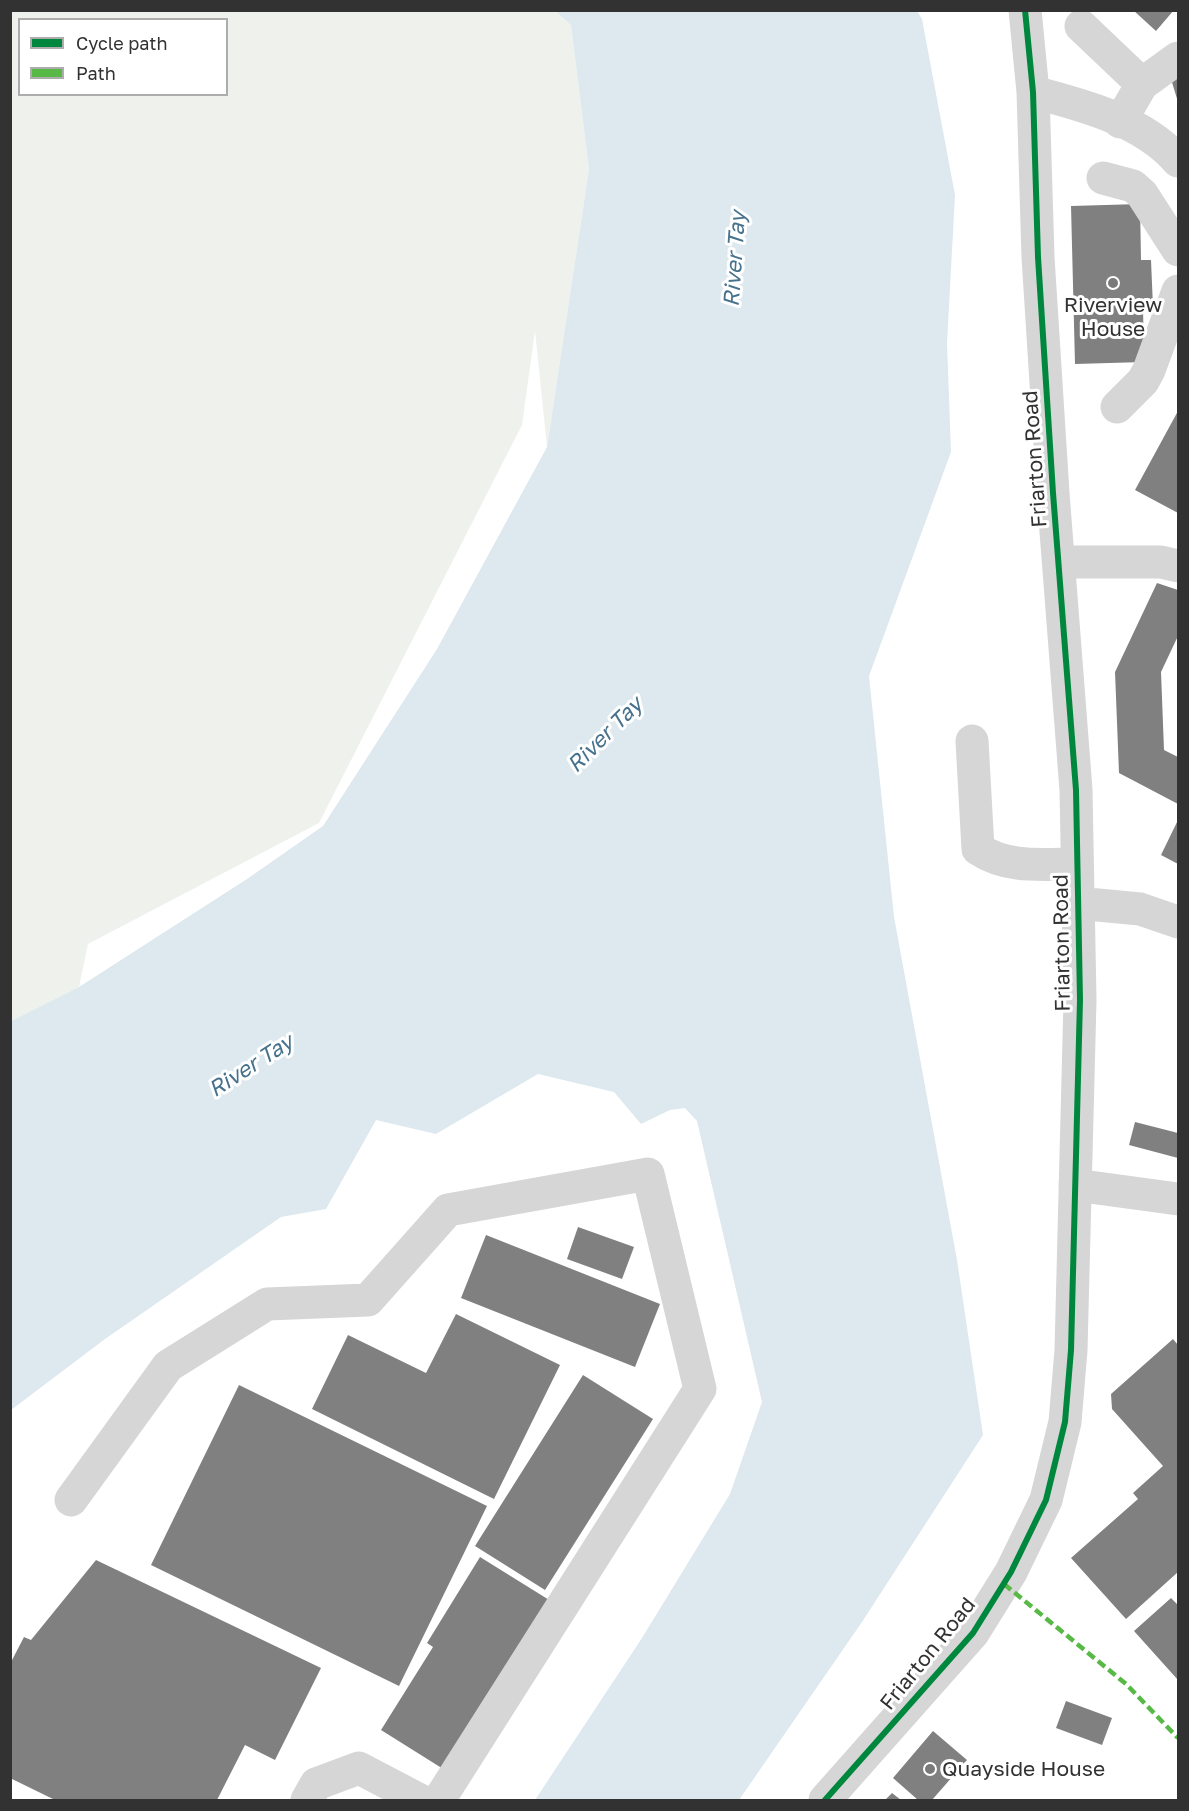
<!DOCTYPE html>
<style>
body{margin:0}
#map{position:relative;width:1189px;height:1811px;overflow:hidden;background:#fff;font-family:"Golos Text",sans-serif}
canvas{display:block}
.frame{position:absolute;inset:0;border:12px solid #323232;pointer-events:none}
.legend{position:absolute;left:18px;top:18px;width:210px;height:78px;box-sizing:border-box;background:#fff;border:2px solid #adadad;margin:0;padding:8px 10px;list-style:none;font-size:18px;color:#323232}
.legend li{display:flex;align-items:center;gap:12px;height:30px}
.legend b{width:30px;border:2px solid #adadad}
</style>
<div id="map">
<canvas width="1189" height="1811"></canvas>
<div class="frame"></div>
<ul class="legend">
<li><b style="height:8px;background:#00873e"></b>Cycle path</li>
<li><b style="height:8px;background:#58b947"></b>Path</li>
</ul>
</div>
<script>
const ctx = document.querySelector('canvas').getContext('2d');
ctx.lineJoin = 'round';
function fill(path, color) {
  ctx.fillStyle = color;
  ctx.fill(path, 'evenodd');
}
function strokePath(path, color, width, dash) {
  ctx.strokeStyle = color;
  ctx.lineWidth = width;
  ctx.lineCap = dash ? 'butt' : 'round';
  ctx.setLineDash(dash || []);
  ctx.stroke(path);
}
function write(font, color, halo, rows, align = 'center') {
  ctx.font = font + ' "Golos Text",sans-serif';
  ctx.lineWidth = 6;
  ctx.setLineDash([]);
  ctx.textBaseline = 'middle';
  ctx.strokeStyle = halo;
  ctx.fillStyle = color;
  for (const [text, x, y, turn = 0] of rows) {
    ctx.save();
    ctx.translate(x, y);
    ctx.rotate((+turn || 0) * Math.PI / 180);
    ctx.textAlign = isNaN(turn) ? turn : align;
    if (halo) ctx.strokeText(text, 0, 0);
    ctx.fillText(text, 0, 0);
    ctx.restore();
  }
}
fill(new Path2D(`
 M 11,11 L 555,11 L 571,25 L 589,169 L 547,447 L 535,331 L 522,425 L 319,823 L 88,944 L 79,987 L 11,1021 ZM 20,20 L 226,20 L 226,94 L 20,94 Z`), '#eff2ec');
fill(new Path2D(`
 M 555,11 L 917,11 L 922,19 L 955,195 L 947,343 L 951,452 L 869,676 L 894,917 L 957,1260 L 983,1435 L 862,1622 L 739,1800 L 535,1800 L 642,1638 L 730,1494 L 762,1402 L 697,1121 L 685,1108 L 670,1110 L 641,1124 L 614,1092 L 538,1074 L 436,1134 L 376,1120 L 326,1209 L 281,1217 L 105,1339 L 11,1410 L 11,1021 L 79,987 L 247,879 L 323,826 L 437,649 L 547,447 L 589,169 L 571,25 Z`), '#dde9ef');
fill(new Path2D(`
 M 1133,10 L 1174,10 L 1156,31 Z
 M 1178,76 L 1178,102 L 1171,79 Z
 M 1140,204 L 1141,260 L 1151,260 L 1153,307 L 1143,307 L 1144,362 L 1075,364 L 1071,206 Z
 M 1178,411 L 1178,513 L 1135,490 Z
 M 1157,583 L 1178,590 L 1178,636 L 1161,672 L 1164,750 L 1178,757 L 1178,804 L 1119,773 L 1115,672 Z
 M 1178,820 L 1178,864 L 1161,855 Z
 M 1135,1122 L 1178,1133 L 1178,1158 L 1129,1145 Z
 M 578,1227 L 634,1247 L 622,1279 L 567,1259 Z
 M 486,1235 L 660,1304 L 635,1367 L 461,1298 Z
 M 456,1314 L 560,1365 L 494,1499 L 312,1409 L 348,1335 L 426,1373 Z
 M 1173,1339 L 1178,1345 L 1178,1572 L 1126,1619 L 1071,1558 L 1138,1499 L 1133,1493 L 1163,1466 L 1112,1409 L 1111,1394 Z
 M 583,1375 L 653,1419 L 545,1590 L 475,1546 Z
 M 239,1385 L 487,1506 L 399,1686 L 151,1565 Z
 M 480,1557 L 554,1603 L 448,1772 L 381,1730 L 433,1647 L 427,1643 Z
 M 96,1560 L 321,1668 L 275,1760 L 245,1745 L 217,1800 L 55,1800 L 10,1778 L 10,1664 L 24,1637 L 31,1640 Z
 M 1171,1598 L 1178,1605 L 1178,1680 L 1134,1631 Z
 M 1066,1701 L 1112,1718 L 1102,1745 L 1056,1728 Z
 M 933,1731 L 967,1760 L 932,1800 L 918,1800 L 893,1778 Z
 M 892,1793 L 901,1800 L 885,1800 Z`), '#808080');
strokePath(new Path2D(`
 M 1081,26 L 1142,84
 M 1033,92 C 1083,105 1144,121 1178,161
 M 1120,122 L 1142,84 L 1178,58
 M 1103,178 L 1133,186 L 1142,194 L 1178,250
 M 1117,407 L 1143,381 L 1149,370 L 1178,291
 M 1060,562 L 1161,562 L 1178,566
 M 972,741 L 978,849 C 1008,869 1043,864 1077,864
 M 1077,903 L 1140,909 L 1178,922
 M 1075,1185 L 1178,1199
 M 71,1500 L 168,1366 L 267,1304 L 368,1300 L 448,1210 L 648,1174 L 700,1389 L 439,1800
 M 307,1800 L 316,1784 L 359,1768 L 420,1800
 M 825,1800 L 973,1633 L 1011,1572 L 1046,1500 L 1065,1422 L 1071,1350 L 1080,1000 L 1076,790 L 1053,493 L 1038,257 L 1033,92 L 1025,10`), '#d6d6d6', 33);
strokePath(new Path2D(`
 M 1004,1584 L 1126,1684 L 1178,1738`), '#58b947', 4.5, [9, 4.5]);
strokePath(new Path2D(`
 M 825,1800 L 973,1633 L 1011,1572 L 1046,1500 L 1065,1422 L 1071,1350 L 1080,1000 L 1076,790 L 1053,493 L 1038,257 L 1033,92 L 1025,10`), '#00873e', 6);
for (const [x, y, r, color] of [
 [1113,283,6,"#7a7a7a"],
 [930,1769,6,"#7a7a7a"]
]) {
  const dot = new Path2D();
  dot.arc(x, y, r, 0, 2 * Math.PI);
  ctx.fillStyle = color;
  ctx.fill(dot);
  strokePath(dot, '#fff', 2);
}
write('21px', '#323232', '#fff', [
 ["Riverview",1113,305],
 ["House",1113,329],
 ["Quayside House",942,1769,"left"]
]);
write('21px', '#323232', '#fff', [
 ["Friarton Road",1035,459,-94],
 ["Friarton Road",1062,943,-91],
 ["Friarton Road",928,1654,-51]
]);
write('italic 22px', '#47728d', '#fff', [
 ["River Tay",735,259,-86],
 ["River Tay",605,735,-45],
 ["River Tay",251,1066,-33]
]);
</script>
